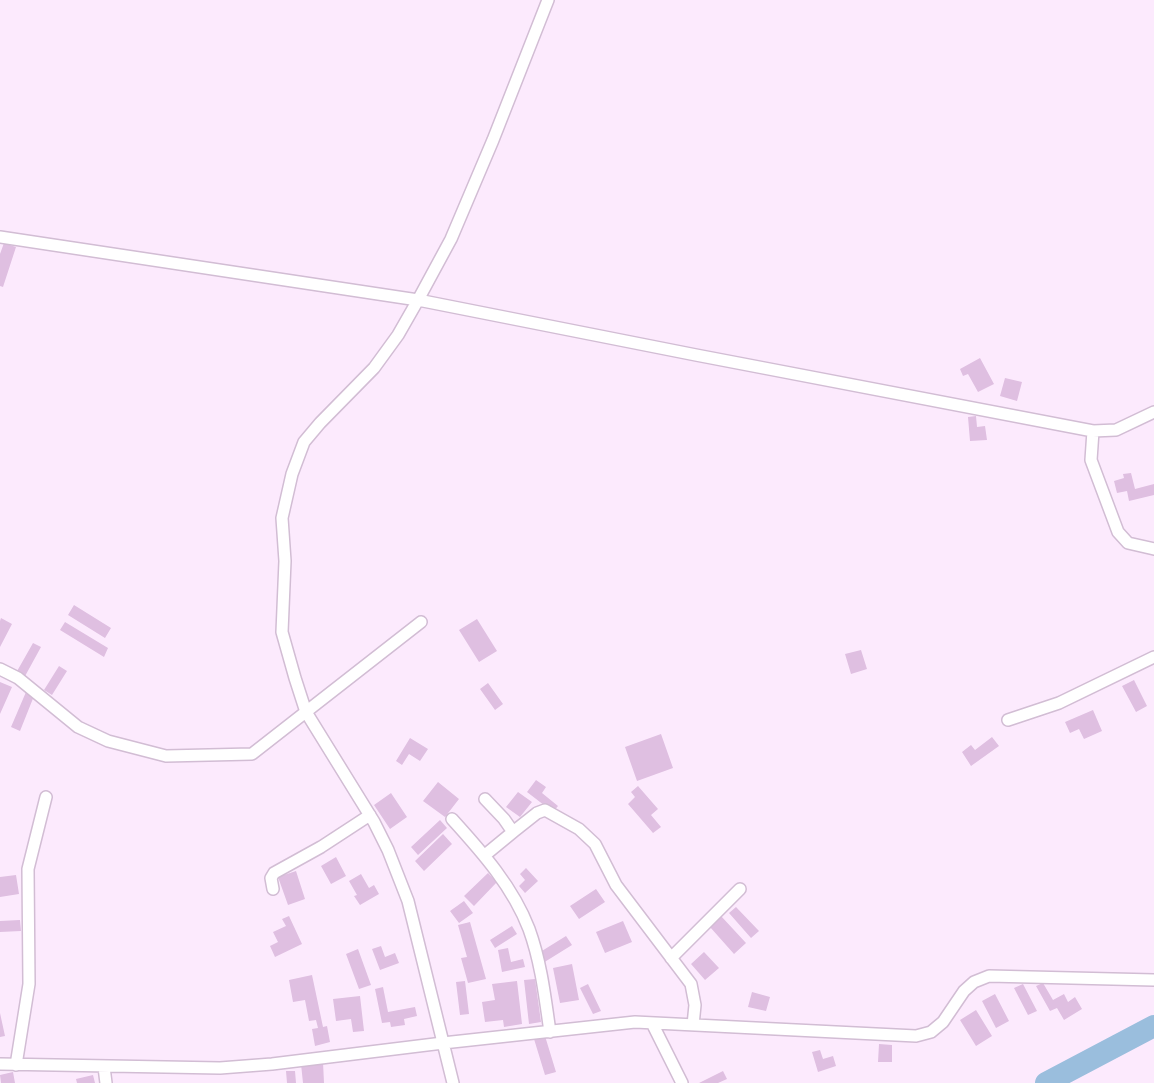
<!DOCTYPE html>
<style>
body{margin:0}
canvas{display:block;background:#fceafd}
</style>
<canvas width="1154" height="1083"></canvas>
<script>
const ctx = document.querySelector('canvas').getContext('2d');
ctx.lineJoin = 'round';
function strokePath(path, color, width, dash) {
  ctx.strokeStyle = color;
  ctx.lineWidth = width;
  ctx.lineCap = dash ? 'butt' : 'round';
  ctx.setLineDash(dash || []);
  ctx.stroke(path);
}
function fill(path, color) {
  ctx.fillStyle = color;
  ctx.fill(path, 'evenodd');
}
strokePath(new Path2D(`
 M 1046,1083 L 1154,1026`), '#9abedd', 22);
fill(new Path2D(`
 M 4,243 L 16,247 L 3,287 L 0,286 L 0,254 Z
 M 980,358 L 994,384 L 978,392 L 968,374 L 963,376 L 960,369 Z
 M 1005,378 L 1022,382 L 1017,401 L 1000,396 Z
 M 976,416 L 977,427 L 985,426 L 987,440 L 970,441 L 968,417 Z
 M 1131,473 L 1135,489 L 1154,484 L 1154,495 L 1129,501 L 1127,491 L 1117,493 L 1114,481 L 1124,478 L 1123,474 Z
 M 74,605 L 111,628 L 105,638 L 68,615 Z
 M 1,618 L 12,624 L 0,647 L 0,621 Z
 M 477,619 L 497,651 L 479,662 L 459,630 Z
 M 65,622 L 108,648 L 104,657 L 60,630 Z
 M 33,643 L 41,647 L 24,678 L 16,673 Z
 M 861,650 L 867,669 L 851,674 L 845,654 Z
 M 59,666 L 67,671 L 52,695 L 44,690 Z
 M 1134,680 L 1147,706 L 1136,712 L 1122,686 Z
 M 0,682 L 12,687 L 0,714 Z
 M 488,683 L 503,704 L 495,710 L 480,689 Z
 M 26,692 L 34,696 L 20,731 L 11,727 Z
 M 1093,710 L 1102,731 L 1084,739 L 1079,729 L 1070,733 L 1065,722 Z
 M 661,734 L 673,768 L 637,781 L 625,747 Z
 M 992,737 L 999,746 L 971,766 L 962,752 L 971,745 L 975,750 Z
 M 410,738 L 428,749 L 420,761 L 409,754 L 402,765 L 396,761 Z
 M 536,780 L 546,787 L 542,793 L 558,806 L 553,812 L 527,792 Z
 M 438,782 L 459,799 L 445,817 L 423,801 Z
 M 638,786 L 658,809 L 651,815 L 661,827 L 653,833 L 628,804 L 635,797 L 631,792 Z
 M 518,792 L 532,802 L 520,817 L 506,807 Z
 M 391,793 L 407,817 L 390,829 L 374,805 Z
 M 440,820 L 447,828 L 418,855 L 411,847 Z
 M 443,834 L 452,844 L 424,871 L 415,861 Z
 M 336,857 L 346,876 L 331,884 L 321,866 Z
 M 526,868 L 538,881 L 525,893 L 519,886 L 525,880 L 520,874 Z
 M 296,871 L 305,899 L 288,905 L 278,877 Z
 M 488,873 L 497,882 L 474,906 L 464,896 Z
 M 361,874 L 369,888 L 374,885 L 379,894 L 360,905 L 354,896 L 357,895 L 349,881 Z
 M 16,875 L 19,894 L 0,897 L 0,877 Z
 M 596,889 L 605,902 L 579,919 L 570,906 Z
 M 464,901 L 473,913 L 459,923 L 450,911 Z
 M 736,907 L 759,931 L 751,938 L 729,913 Z
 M 289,916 L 302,944 L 275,957 L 270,946 L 278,942 L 273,932 L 286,926 L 282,919 Z
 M 721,916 L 746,943 L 734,954 L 710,927 Z
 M 20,920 L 21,931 L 0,932 L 0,921 Z
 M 623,921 L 632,942 L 605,953 L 596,932 Z
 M 470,922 L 486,979 L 468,983 L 461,958 L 467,957 L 458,925 Z
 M 512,926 L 517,934 L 495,948 L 490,940 Z
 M 566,936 L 572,945 L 543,963 L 537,954 Z
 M 381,946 L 385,957 L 395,953 L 399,963 L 380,970 L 372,949 Z
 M 508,948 L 511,962 L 523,959 L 525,967 L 502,972 L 498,950 Z
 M 358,949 L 371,985 L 359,989 L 346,954 Z
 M 704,952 L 719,968 L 705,980 L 691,964 Z
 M 572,964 L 579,1000 L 560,1003 L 553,968 Z
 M 312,975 L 323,1027 L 327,1026 L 330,1042 L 315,1046 L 312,1029 L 318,1028 L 316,1020 L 309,1021 L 305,1000 L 293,1002 L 289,980 Z
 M 535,979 L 541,1022 L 529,1024 L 524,980 Z
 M 465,981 L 469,1014 L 460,1015 L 456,982 Z
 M 517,981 L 522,1024 L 504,1027 L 503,1020 L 485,1022 L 482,1002 L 495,1000 L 492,984 Z
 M 1043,983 L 1053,1000 L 1064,994 L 1068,1002 L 1075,997 L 1082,1009 L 1064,1020 L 1057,1008 L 1050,1011 L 1036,986 Z
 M 588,984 L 601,1011 L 593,1014 L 580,988 Z
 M 1023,984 L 1037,1011 L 1028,1015 L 1014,988 Z
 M 383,987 L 388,1012 L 415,1007 L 417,1016 L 404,1019 L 405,1025 L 391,1027 L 390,1022 L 382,1023 L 375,989 Z
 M 752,992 L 770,997 L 766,1011 L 748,1007 Z
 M 995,994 L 1009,1021 L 996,1028 L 982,1001 Z
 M 360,996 L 364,1031 L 353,1032 L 351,1019 L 336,1021 L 333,999 Z
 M 976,1010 L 992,1036 L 976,1046 L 960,1020 Z
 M 0,1013 L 5,1036 L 0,1037 Z
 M 545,1036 L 556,1072 L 545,1075 L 534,1039 Z
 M 879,1044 L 892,1045 L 892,1062 L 878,1062 Z
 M 820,1050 L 823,1059 L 833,1056 L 836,1066 L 818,1072 L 812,1052 Z
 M 323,1062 L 324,1083 L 303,1083 L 301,1064 Z
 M 286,1071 L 295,1071 L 296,1083 L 287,1083 Z
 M 723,1071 L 727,1079 L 718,1083 L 699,1083 Z
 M 13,1072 L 15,1083 L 1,1083 L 0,1075 Z
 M 93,1075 L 95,1083 L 77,1083 L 76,1079 Z`), '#dfbfe1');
const minor = new Path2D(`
 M 0,237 L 418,300 L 696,355 L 1093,431 L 1116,430 L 1154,412
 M 1093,431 L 1091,460 L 1118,532 L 1128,543 L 1154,549
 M 0,669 L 18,678 L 78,727 L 108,741 L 166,756 L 252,754 L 421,622
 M 1008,720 L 1059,703 L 1154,657
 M 485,799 L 504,819 L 513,832 L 485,855
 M 452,819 C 482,852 513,887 529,929 C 541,962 545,997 550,1032
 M 513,832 L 537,813 L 545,810 L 579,829 L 595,844 L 616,885 L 691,984 L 695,1005 L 693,1025
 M 273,889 L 271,878 L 274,873 L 321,847 L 370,815
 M 671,958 L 740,889
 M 652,1023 L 682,1083
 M 0,1064 L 220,1068 L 272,1064 L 443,1043 L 635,1022 L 916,1036 L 931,1032 L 943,1022 L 964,991 L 974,982 L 989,976 L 1154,980
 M 16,1065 L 29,984 L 28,869 L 46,797
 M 104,1067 L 106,1083
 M 453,1083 L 408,901 L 388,850 L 374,822 L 306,712 L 295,678 L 282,632 L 285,561 L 282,518 L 292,474 L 304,442 L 320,423 L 374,368 L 398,335 L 418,300 L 451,239 L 493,140 L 548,0`);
strokePath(minor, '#d2bdd4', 14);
strokePath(minor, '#fff', 11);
</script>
